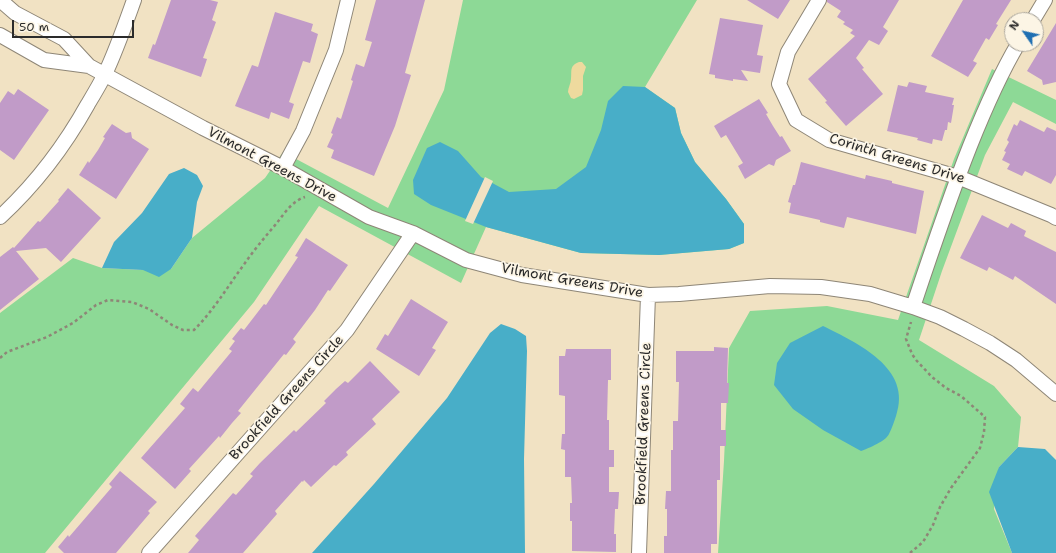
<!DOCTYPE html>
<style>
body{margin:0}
#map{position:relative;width:1056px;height:553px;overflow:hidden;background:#f1e2c3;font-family:"Shantell Sans",sans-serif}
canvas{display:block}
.north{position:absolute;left:1004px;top:12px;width:40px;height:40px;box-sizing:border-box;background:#fcf5e5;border:1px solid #a8a49b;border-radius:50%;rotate:304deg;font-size:11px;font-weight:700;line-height:16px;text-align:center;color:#2b2b2b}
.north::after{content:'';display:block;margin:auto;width:14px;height:18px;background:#1f6fb2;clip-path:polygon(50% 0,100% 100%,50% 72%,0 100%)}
.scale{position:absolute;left:12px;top:20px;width:122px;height:18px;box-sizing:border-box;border:2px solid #2b2b2b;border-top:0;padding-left:5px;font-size:12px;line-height:14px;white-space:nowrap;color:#2b2b2b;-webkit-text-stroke:3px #fcf5e5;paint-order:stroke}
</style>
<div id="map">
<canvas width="1056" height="553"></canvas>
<div class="north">N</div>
<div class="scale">50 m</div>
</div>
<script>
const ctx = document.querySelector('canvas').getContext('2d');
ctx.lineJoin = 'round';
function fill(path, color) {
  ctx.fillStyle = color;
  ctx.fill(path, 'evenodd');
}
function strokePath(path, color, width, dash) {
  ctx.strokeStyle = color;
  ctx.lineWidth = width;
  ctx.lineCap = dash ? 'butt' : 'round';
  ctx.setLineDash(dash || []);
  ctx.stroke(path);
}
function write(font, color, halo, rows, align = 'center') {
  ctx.font = font + ' "Shantell Sans",sans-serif';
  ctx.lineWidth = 3.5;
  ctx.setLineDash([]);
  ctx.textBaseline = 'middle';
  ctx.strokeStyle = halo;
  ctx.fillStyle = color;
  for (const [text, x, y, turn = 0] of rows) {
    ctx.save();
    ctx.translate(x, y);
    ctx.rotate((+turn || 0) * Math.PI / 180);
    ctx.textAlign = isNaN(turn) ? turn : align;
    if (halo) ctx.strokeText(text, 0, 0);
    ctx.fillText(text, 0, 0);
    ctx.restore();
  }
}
fill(new Path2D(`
 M 463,0 L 697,0 L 645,87 L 675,108 L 681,133 L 695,162 L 726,199 L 744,224 L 744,243 L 729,249 L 659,255 L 581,253 L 486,227 L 461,283 L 319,206 L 254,302 L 45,553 L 0,553 L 0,313 L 73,258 L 102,268 L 143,270 L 171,269 L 192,238 L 265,178 L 283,152 L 388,208 L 444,90 Z
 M 992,69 L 1056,100 L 1056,124 L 1013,102 L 985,155 L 942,271 L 919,340 L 994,386 L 1021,417 L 1018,447 L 999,467 L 994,509 L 1012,553 L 718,553 L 724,461 L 729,348 L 750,311 L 827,306 L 898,320 L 954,159 Z`), '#8dd996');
fill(new Path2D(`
 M 579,62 L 582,62 L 586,67 L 583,76 L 583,90 L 582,95 L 574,99 L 571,98 L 568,92 C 568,88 571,83 571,79 C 572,71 569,66 579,62 Z`), '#eeda9e');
fill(new Path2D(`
 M 623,86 L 645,87 L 675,108 L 681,133 L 695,162 L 726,199 L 744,224 L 744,243 L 729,249 L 659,255 L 581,253 L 486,227 L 431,205 L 414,194 L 413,180 L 427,148 L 440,142 L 458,151 L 481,177 L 509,192 L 556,189 L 586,167 L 601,130 L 608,101 Z
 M 184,168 L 197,175 L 203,186 L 197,202 L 192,238 L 171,269 L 159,277 L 143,270 L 102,268 L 114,242 L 142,213 L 169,174 Z
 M 501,324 L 515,329 L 526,336 L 527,351 L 524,459 L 525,553 L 312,553 L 374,484 L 447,398 L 490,333 Z
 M 823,326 C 857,343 913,368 896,416 C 894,422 892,428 889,434 C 886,441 869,448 861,451 L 823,430 L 793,409 L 774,385 L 777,363 L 790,343 Z
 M 1018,447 L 1045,449 L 1056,460 L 1056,553 L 1012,553 L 989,492 L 999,467 Z`), '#48aec8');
fill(new Path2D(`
 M 485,177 L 493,181 L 473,224 L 465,221 Z`), '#f1e2c3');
fill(new Path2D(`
 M 171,0 L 210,0 L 218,2 L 212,20 L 216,22 L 203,58 L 207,59 L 201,77 L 148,58 L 153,44 L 155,45 Z
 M 376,0 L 425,0 L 405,73 L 411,75 L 395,126 L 374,176 L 331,158 L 334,150 L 327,147 L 333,134 L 331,133 L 337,117 L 341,119 L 353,81 L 351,80 L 356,64 L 364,67 L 372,42 L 365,40 Z
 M 747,0 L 790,0 L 778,19 Z
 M 827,0 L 899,0 L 883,27 L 888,31 L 879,45 L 869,40 L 856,58 L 864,68 L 862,69 L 883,94 L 846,126 L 825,102 L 827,101 L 808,79 L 855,36 L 850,33 L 853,30 L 843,24 L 845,22 L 837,17 L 841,11 L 827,2 Z
 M 963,0 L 1011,0 L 996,24 L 998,25 L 989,40 L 986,38 L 973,61 L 977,63 L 968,77 L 931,56 Z
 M 275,12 L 313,24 L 311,31 L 318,34 L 310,63 L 303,61 L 289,102 L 294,104 L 289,119 L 271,112 L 269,119 L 235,106 L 252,65 L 258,67 Z
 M 720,18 L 763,25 L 757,55 L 763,56 L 760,73 L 741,70 L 748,81 L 733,79 L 733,81 L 715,78 L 715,75 L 709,74 Z
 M 1056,23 L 1056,82 L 1043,85 L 1042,80 L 1027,71 Z
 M 909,82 L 927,86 L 925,92 L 954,98 L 952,105 L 954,105 L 951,123 L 948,122 L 947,130 L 945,130 L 942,141 L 933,139 L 932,144 L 917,140 L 918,138 L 887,131 L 898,85 L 907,87 Z
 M 18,89 L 49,110 L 14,160 L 0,150 L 0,103 L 8,91 L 14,95 Z
 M 759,99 L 768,113 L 766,114 L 773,126 L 780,137 L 782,136 L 791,151 L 776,160 L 774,166 L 769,164 L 745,179 L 738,166 L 743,163 L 726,135 L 721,138 L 714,126 Z
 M 1020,120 L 1044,132 L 1047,127 L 1056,131 L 1056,175 L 1051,184 L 1025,171 L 1022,176 L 1007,169 L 1010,164 L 1002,160 L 1006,152 L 1004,151 L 1009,142 L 1007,140 L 1014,124 L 1017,126 Z
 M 112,124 L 126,133 L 131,132 L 132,138 L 149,149 L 116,199 L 79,175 L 88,161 L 89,163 L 98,150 L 105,138 L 103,137 Z
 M 801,162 L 865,179 L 866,175 L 892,181 L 892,183 L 924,191 L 916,234 L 847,217 L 844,228 L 820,222 L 820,220 L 789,213 L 791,203 L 788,202 L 793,185 L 795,185 Z
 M 68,188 L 101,218 L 61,262 L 46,248 L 16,251 L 39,279 L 0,310 L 0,257 L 13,247 L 14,248 L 38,221 L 40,222 L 59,201 L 58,200 Z
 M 982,215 L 1008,228 L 1011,223 L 1026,231 L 1024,236 L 1056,252 L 1056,304 L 1015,276 L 1013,280 L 989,267 L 987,271 L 960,258 Z
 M 306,238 L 348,265 L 330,291 L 328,290 L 315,310 L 293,339 L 296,342 L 286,355 L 284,354 L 238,411 L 241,413 L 232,423 L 220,438 L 219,436 L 189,469 L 191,471 L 175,489 L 141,458 L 185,408 L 180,404 L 193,388 L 198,392 L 232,351 L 229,349 L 235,341 L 232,339 L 241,328 L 244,330 L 264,304 L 266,305 L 298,257 L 295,256 Z
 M 411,299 L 448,322 L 432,348 L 436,350 L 419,376 L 376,349 L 385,334 L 388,336 Z
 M 714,347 L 728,348 L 727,383 L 729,383 L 728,403 L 721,403 L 721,430 L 726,430 L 726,446 L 720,446 L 720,480 L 717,480 L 717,544 L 711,544 L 711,553 L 664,553 L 664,536 L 667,536 L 667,509 L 665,509 L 666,491 L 671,491 L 671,450 L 673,450 L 673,421 L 678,421 L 679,382 L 676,382 L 676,351 L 714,351 Z
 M 566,349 L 611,349 L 611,380 L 608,380 L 607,420 L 609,420 L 609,450 L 614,450 L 614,467 L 609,467 L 609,492 L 619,492 L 618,509 L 615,509 L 614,534 L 616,534 L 616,552 L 572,551 L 572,521 L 570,521 L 570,503 L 572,503 L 571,477 L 565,477 L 565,450 L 561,449 L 562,434 L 565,434 L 565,396 L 559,395 L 559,356 L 565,356 Z
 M 370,361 L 400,392 L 372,419 L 376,424 L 346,452 L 348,455 L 336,466 L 334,465 L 311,487 L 304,480 L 303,482 L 302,481 L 275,511 L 277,514 L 243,553 L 188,553 L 199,540 L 195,536 L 233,493 L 236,495 L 253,476 L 250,474 L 260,463 L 294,430 L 296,432 L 326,403 L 324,401 L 336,389 L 345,381 L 348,383 Z
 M 120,471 L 157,502 L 148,511 L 150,513 L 116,553 L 64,553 L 58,547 L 68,535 L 69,537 L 112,487 L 109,484 Z`), '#c19bc8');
const minor = new Path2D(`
 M 0,0 L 15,13 L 64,39 L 89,66 L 203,128 L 283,168 L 369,217 L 413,233 L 466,260 L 522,275 L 648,295 L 679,294 L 770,286 L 821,287 L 870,294 L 913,307 L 940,317 L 964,329 L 990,343 L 1016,360 L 1056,394
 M 819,0 L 788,52 L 779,84 L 796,120 L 829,140 L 958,177 L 1051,215 L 1056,218
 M 1033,20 L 1045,0
 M 0,35 L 44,60 L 89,66
 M 283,168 L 303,131 L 336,50 L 348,0
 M 0,217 C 37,183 64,147 88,104 C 94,94 100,84 105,74 C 116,51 125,25 134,0
 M 913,307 C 931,253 949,199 970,146 C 984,111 999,76 1018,44
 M 149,553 L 347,330 L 413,233
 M 639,553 L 648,295`);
strokePath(minor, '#8e8677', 16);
strokePath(new Path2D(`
 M 0,358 L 7,352 L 47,337 L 73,323 L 96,305 L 108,300 L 132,302 L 149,309 L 172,325 L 183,330 L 194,330 C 214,310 228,286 245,263 C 254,250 265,237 276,224 C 284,214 292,201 305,197
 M 910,553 L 923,542 L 933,525 L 940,507 L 951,488 L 980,448 L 984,432 L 985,417 L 961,396 L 946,388 L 932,377 L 916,360 L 912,354 L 906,339 L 911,322`), '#8e8677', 2.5, [3, 3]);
strokePath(minor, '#fff', 14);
write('14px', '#2b2b2b', '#fcf5e5', [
 ["Corinth Greens Drive",897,159,17],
 ["Vilmont Greens Drive",272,165,28],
 ["Vilmont Greens Drive",572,281,10],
 ["Brookfield Greens Circle",287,398,-48],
 ["Brookfield Greens Circle",644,424,-88]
]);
</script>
